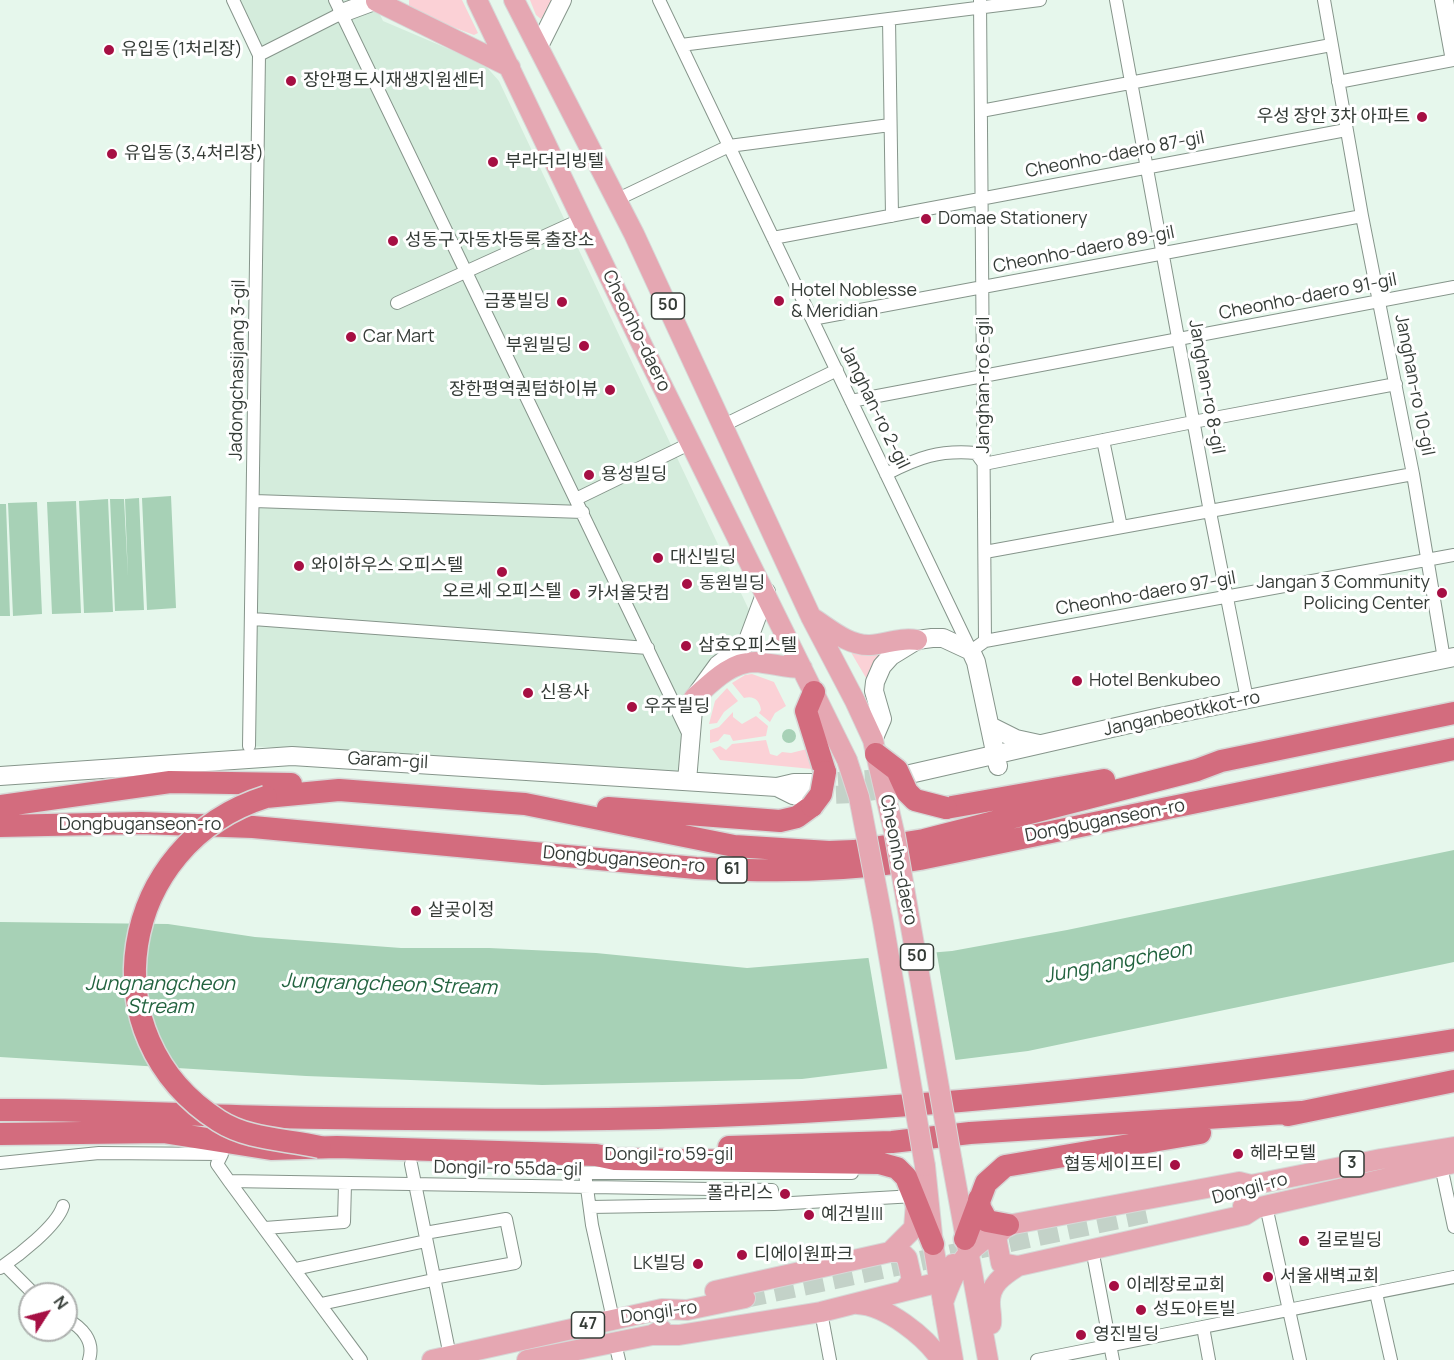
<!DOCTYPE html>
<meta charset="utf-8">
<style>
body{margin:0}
#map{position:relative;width:1454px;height:1360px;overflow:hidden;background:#e6f7ec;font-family:Manrope,sans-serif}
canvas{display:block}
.north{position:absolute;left:18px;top:1282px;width:60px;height:60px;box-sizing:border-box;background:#fff;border:2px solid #aeb1af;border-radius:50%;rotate:54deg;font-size:16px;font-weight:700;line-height:24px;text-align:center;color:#353c37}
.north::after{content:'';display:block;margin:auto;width:21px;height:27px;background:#a60f43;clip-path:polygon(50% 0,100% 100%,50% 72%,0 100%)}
</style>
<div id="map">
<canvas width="1454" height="1360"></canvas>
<div class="north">N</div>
</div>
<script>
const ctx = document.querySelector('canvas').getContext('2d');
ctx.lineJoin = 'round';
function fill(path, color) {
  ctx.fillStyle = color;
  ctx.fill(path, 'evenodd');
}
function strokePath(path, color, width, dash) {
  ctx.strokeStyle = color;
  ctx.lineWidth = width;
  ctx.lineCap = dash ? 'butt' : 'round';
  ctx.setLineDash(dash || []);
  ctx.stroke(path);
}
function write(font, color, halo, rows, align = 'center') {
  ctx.font = font + ' Manrope,"Noto Sans KR",sans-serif';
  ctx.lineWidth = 6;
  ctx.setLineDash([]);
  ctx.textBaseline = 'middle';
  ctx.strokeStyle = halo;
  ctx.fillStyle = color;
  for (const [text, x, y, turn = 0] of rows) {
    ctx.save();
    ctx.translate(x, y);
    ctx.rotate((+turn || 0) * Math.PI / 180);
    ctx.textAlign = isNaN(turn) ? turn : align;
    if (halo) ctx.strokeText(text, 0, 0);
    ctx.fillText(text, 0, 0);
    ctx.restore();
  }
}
fill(new Path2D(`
 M 233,0 L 373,0 L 383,21 L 484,64 L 499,81 L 749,610 L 747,643 L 694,698 L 687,773 L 249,746 L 259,55 Z`), '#d4ecdc');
fill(new Path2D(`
 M 409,0 L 462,0 L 478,33 L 474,35 L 413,12 L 409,8 Z
 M 530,0 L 552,0 L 541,19 L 536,15 Z
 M 895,645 L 869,683 L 849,649 Z
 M 752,674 L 774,682 L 786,706 L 775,713 L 770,722 L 759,713 L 761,710 C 760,701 754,695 744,698 L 732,683 L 745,675 Z
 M 727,688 L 738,701 L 724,712 L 717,723 L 709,724 L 715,701 Z
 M 733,712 L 733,717 L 742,724 L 756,716 L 768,726 L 766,736 L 733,741 L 730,735 L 724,734 L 718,741 L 710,743 L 710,730 L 719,727 Z
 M 766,740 L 770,754 L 777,756 L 782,752 L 791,753 L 807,749 L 812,769 L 720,760 L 712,749 L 720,746 L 726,750 L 732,744 Z`), '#fbd1d6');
fill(new Path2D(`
 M 171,496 L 176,608 L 147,610 L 142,498 Z
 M 139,498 L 144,610 L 115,611 L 110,499 L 124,499 L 128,577 L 125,499 Z
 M 108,499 L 113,612 L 84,613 L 79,501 Z
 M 76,501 L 81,613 L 52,614 L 47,502 Z
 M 37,502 L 42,614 L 13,616 L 8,503 Z
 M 0,504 L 6,504 L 10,616 L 0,616 Z
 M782 736a7 7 0 1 1 14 0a7 7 0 1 1-14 0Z
 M 1454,850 L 1454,962 L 1028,1051 L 802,1079 L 542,1085 L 306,1076 L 0,1057 L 0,922 L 168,924 L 255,937 L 401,948 L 489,948 L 596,953 L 747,968 L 952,951 L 1067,930 Z`), '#a7d1b6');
fill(new Path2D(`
 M 936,949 L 956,1063 L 888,1072 L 868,955 Z`), '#e6f7ec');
strokePath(new Path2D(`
 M 811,783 L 896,777
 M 809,796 L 854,794 L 917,785`), '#c3d2c8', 18, [18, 9]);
strokePath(new Path2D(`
 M 745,1298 L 1152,1212`), '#c3d2c8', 20, [20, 10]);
const street = new Path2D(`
 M 233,0 L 259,55 L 249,746
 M 335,0 L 689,735
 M 659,0 L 971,651 L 985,641 L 980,0
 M 1116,0 L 1210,512 L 1247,699
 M 1324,0 L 1362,216 L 1413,474 L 1444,659
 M 889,19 L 892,216
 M 681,45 L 1040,0
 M 259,55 L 342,13
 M 1338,82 L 1454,60
 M 981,111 L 1331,45
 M 616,200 L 729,146 L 890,125
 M 773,238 L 1346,130
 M 397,303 L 582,219
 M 812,319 L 1362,216
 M 851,401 L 1454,287
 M 724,425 L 837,370
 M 1103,440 L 1121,527
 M 886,474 C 919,457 939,450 976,453 L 984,464 L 1193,422 L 1396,384
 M 576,499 L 691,443
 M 254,501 L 583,512
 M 985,552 L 1413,474
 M 253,619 L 648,648
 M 985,641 L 1454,555
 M 0,1163 L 99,1153 L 222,1154 L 217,1164 L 229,1181 L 361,1360
 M 411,1164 L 450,1356
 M 1441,1166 L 1454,1227
 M 229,1181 L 772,1190 L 774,1204
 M 1266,1206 L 1300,1360
 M 590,1207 L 774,1204 L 915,1196
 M 265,1228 L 344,1222 L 345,1184
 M 425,1233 L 506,1219 L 515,1263 L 433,1278
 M 1092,1249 L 1113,1360
 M 5,1265 L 34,1294
 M 0,1268 C 18,1256 57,1226 63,1206
 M 295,1269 L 426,1241
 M 1376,1293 L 1391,1360
 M 321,1304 L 433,1280
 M 821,1312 L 830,1360
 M 66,1319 C 82,1327 95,1341 89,1360
 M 613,1319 L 592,1225 L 585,1173 L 852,1173
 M 1203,1327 L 1209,1360
 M 615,1343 L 619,1360
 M 1037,1360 L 1454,1277`);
const secondary = new Path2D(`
 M 1444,0 L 1454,55
 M 342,13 L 377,0
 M 538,48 L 562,0
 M 990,726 L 1016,739 L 1039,744
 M 873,740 L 882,719 L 874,691 L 875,682 L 882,666 L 891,656 L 917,640 L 932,638 L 943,638 L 971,651 L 976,662 L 998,766
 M 910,774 L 1160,717 L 1454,657
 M 0,776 L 292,756 L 777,787 L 794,783 L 811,783
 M 687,781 L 694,698 L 718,665 L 747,643 L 766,592
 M 777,787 L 793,795 L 809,796`);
const primary = new Path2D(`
 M 477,0 L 643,347 L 847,760
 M 514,0 L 634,234 L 811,617 L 855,701 L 873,740 L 876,754
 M 376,1 L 510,67
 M 811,617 C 829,628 848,646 870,645 C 886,644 900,637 917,640
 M 694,698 C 711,683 730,662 755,662 C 771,663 786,668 802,668
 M 952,1162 L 988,1360
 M 925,1166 L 933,1244 L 953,1360
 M 1241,1193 L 1251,1185 L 1381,1159 L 1454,1147
 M 1243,1206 L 1256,1208 L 1454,1163
 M 1008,1225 L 996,1236 L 1001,1263 L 1018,1266 L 1245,1215 L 1256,1208
 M 890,1252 L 914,1228 L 916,1202
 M 715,1291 L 890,1252 L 901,1252 L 907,1258 L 912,1280 L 904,1291
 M 943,1303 C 957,1262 969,1245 1008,1225 L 1239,1182 L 1251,1185
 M 857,1304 C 886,1305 926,1337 941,1360
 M 991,1324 C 992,1316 990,1311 990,1304 C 989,1284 1004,1275 1018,1266
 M 652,1335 L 679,1335 L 821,1312 L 940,1282 L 953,1264
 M 432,1360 L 662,1309 L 687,1310 L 745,1298
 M 527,1360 L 652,1335 L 662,1330`);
const highway = new Path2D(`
 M 814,692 L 806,711 L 825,772
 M 266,797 L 339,790 L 525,804 L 734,846 L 829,852 L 854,851 L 924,840 L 1197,770 L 1221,761 L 1454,713
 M 0,806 L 170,782 L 291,784
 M 608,808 L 780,821 L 797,817 L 812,806
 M 946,808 L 1104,780
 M 0,826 L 141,823 L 253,827 L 696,868 C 771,872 846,872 920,859 L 1454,749
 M 0,1110 C 90,1109 181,1115 271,1117 C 383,1119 496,1121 608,1119 C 892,1114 1174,1085 1454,1040
 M 1288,1115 L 1454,1081
 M 0,1134 L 163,1132 L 271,1149 L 337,1147 L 596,1155 L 615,1159 L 879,1163 L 897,1168 L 906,1177 L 933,1244
 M 729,1147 L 892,1142 L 970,1133 L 1301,1112
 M 979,1199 L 980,1208 L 987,1221 L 1008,1225
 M 965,1239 L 986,1183 L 1005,1166 L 1200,1133`);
strokePath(street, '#86958b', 14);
strokePath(secondary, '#86958b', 20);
strokePath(primary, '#d7d8d7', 22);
strokePath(highway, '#d7d8d7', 25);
strokePath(street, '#fff', 12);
strokePath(secondary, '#fff', 18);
strokePath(primary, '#e5a7b2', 20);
strokePath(highway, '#d36c7e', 22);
const primaryBridge = new Path2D(`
 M 876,754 L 895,836 L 952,1162
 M 847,760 L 859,797 L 883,922 L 925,1166`);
const highwayBridge = new Path2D(`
 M 876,754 L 897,770 L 907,792 L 915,800 L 946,808
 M 266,797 C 119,843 85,1036 219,1121 C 249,1140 286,1139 320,1147
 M 812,806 L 821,794 L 825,772`);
strokePath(primaryBridge, '#d7d8d7', 22, []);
strokePath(highwayBridge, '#d7d8d7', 25, []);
strokePath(primaryBridge, '#e5a7b2', 20);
strokePath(highwayBridge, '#d36c7e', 22);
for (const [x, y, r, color] of [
 [109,50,6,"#a60f43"],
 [291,81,6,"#a60f43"],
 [1422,117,6,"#a60f43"],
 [112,154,6,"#a60f43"],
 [493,162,6,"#a60f43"],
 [926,219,6,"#a60f43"],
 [393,241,6,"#a60f43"],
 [779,301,6,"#a60f43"],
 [562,302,6,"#a60f43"],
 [351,337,6,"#a60f43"],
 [584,346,6,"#a60f43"],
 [610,390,6,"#a60f43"],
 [589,475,6,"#a60f43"],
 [658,558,6,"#a60f43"],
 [299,566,6,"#a60f43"],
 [502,572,6,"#a60f43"],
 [687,584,6,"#a60f43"],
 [1442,593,6,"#a60f43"],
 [575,594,6,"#a60f43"],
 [686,646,6,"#a60f43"],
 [1077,681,6,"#a60f43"],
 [528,693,6,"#a60f43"],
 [632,707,6,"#a60f43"],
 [416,911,6,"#a60f43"],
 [1238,1154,6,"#a60f43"],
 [1175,1165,6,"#a60f43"],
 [785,1194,6,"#a60f43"],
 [809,1215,6,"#a60f43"],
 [1304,1241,6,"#a60f43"],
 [742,1255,6,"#a60f43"],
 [698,1264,6,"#a60f43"],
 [1268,1277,6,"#a60f43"],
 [1114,1286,6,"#a60f43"],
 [1141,1310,6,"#a60f43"],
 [1081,1335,6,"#a60f43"]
]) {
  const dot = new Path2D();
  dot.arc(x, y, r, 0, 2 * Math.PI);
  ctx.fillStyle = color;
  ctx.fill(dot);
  strokePath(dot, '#fff', 2);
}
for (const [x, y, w] of [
 [668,306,33],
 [732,870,30],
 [917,957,33],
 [1352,1164,24],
 [588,1325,33]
]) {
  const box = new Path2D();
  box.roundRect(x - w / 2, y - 13, w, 26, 4.5);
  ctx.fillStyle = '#fff';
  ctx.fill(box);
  strokePath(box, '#353c37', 1.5);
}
write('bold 16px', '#353c37', null, [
 ["50",668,306],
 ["61",732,870],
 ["50",917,957],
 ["3",1352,1164],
 ["47",588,1325]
]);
write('18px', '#353c37', '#fff', [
 ["유입동(1처리장)",121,50],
 ["장안평도시재생지원센터",303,81],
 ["우성 장안 3차 아파트",1410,117,"right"],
 ["유입동(3,4처리장)",124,154],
 ["부라더리빙텔",505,162],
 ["Domae Stationery",938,219],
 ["성동구 자동차등록 출장소",405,241],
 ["Hotel Noblesse",791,291],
 ["& Meridian",791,312],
 ["금풍빌딩",550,302,"right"],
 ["Car Mart",363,337],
 ["부원빌딩",572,346,"right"],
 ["장한평역퀀텀하이뷰",598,390,"right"],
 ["용성빌딩",601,475],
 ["대신빌딩",670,558],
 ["와이하우스 오피스텔",311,566],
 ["Jangan 3 Community",1430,583,"right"],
 ["Policing Center",1430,604,"right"],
 ["동원빌딩",699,584],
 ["오르세 오피스텔",502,592,"center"],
 ["카서울닷컴",587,594],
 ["삼호오피스텔",698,646],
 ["Hotel Benkubeo",1089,681],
 ["신용사",540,693],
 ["우주빌딩",644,707],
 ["살곶이정",428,911],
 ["헤라모텔",1250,1154],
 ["협동세이프티",1163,1165,"right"],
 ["폴라리스",773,1194,"right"],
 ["예건빌III",821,1215],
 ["길로빌딩",1316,1241],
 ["디에이원파크",754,1255],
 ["LK빌딩",686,1264,"right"],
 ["서울새벽교회",1280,1277],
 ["이레장로교회",1126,1286],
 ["성도아트빌",1153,1310],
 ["영진빌딩",1093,1335]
], 'left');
write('18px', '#353c37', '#fff', [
 ["Cheonho-daero 87-gil",1115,155,-11],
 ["Cheonho-daero 89-gil",1084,250,-11],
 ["Cheonho-daero 91-gil",1308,297,-11],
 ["Cheonho-daero",636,331,64],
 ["Jadongchasijang 3-gil",238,370,-89],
 ["Janghan-ro 6-gil",984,385,-90],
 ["Janghan-ro 10-gil",1414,385,79],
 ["Janghan-ro 8-gil",1206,387,80],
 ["Janghan-ro 2-gil",874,407,64],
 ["Cheonho-daero 97-gil",1146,594,-10],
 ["Janganbeotkkot-ro",1182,714,-12],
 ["Garam-gil",388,761,3],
 ["Dongbuganseon-ro",1105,821,-11],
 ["Dongbuganseon-ro",140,825],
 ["Dongbuganseon-ro",624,860,5],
 ["Cheonho-daero",898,860,79],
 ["Dongil-ro 59-gil",669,1155],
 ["Dongil-ro 55da-gil",508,1169,1],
 ["Dongil-ro",1250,1189,-15],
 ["Dongil-ro",659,1313,-8]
]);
write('italic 20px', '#22633f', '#fff', [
 ["Jungnangcheon",1118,963,-11],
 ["Jungnangcheon",160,984],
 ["Stream",160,1007],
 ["Jungrangcheon Stream",389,985,2]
]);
</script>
